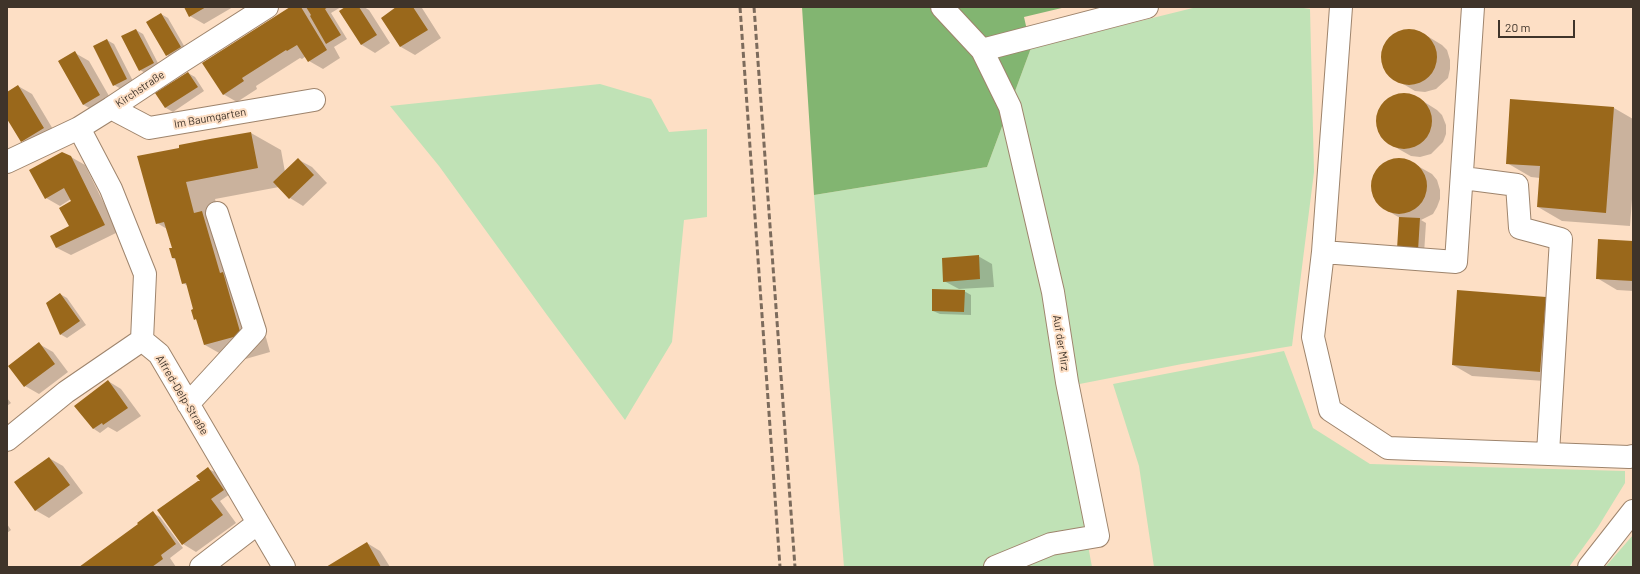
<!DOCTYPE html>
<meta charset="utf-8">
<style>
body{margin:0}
#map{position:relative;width:1640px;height:574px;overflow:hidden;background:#fddfc5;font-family:Barlow,sans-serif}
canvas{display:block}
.frame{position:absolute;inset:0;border:8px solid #3f342a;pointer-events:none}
.scale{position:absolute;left:1498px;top:20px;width:77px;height:18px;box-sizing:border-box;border:2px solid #3f342a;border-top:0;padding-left:5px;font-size:12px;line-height:14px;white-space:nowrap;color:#3f342a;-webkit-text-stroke:3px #fddfc5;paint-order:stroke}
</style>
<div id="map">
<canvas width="1640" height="574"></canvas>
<div class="frame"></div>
<div class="scale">20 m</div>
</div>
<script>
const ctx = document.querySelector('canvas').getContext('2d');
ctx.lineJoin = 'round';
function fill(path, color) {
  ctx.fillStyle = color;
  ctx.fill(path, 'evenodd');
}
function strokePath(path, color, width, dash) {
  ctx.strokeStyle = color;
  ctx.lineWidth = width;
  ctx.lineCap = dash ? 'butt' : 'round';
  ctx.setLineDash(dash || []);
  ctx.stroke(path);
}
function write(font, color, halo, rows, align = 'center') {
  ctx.font = font + ' Barlow,sans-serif';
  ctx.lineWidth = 4;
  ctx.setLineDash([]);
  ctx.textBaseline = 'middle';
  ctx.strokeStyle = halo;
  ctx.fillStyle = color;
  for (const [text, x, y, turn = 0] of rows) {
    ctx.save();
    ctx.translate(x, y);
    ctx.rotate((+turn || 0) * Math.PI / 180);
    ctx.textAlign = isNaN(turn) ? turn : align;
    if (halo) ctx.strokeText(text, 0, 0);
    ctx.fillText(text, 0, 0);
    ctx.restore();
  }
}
fill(new Path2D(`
 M 1197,7 L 1297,7 L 1310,9 L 1314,172 L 1292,346 L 1182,364 L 1059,388 L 1092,567 L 844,567 L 814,195 L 987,167 L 1031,48 Z
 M 600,84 L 651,99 L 669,132 L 707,129 L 707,217 L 684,220 L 672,342 L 625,420 L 547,315 L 439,166 L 390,106 Z
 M 1284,351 L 1313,428 L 1370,464 L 1625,471 L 1625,483 L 1598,527 L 1569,567 L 1154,567 L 1139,466 L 1113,384 Z
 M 1633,535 L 1633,567 L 1605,567 L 1606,566 Z`), '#c0e2b6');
fill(new Path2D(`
 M 802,7 L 1066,7 L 1024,17 L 1031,48 L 987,167 L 814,195 Z`), '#82b571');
fill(new Path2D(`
 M 185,7 L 233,7 L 204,24 L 190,16 Z
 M 292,7 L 305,7 L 309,9 L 307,7 L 341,7 L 331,13 L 347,39 L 334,47 L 340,58 L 323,69 L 309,61 L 306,56 L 302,59 L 300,58 L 256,86 L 257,89 L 237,102 L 223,94 Z
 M 347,7 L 364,7 L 369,10 L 390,43 L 375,53 L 362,45 L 340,12 Z
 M 398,7 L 420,7 L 422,8 L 441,38 L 415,55 L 401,47 L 382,18 Z
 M 161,14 L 168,18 L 187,51 L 174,59 L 167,55 Z
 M 136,30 L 143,34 L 160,67 L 147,74 L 140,70 Z
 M 1404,30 L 1419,31 L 1442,45 L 1447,50 L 1450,60 L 1450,69 L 1448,78 L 1436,89 L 1425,92 L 1415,91 L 1393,78 L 1386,71 L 1382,63 L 1382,53 L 1384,46 L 1395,34 Z
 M 107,40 L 114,44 L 134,83 L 121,89 L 114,85 Z
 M 75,53 L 89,61 L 113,103 L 98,113 L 84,105 L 59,62 Z
 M 188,73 L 195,77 L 204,91 L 173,112 L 166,108 L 156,93 Z
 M 18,86 L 32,94 L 57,136 L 35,149 L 22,141 L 7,117 L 7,93 Z
 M 1399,95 L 1415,96 L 1437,110 L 1442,115 L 1446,125 L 1446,134 L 1443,142 L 1431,154 L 1420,157 L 1411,156 L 1388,143 L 1381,136 L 1378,127 L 1377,118 L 1379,110 L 1390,98 Z
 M 1614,108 L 1633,119 L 1633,186 L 1630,226 L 1562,221 L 1538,207 L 1540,178 L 1531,177 L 1507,163 Z
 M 251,133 L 281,150 L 285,172 L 299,160 L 312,167 L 327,183 L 303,206 L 290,198 L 279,187 L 215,199 L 222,224 L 253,291 L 270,352 L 235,362 L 205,345 L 198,321 L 195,319 L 195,310 L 188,286 L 183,283 L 176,260 L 172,258 L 173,248 L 167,229 L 157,223 L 180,148 Z
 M 71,157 L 85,165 L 118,232 L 71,255 L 57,248 L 51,236 L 71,226 L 73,202 L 71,199 L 60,206 L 46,198 Z
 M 1401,159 L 1409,161 L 1432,174 L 1437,180 L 1440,190 L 1440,199 L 1437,207 L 1433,214 L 1421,220 L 1426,223 L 1424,254 L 1405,253 L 1400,218 L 1383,208 L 1376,201 L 1372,192 L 1372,183 L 1374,175 L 1380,167 L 1385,163 L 1394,160 Z
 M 1633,242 L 1633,291 L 1617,290 L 1597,278 Z
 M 978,256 L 992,264 L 994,287 L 959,289 L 944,281 Z
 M 964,291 L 971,295 L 971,315 L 940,314 L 933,311 Z
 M 60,294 L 67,298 L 86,325 L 67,338 L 60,334 Z
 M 1545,298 L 1565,309 L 1559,382 L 1472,376 L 1453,365 Z
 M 39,344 L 53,352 L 68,372 L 39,394 L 25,386 L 10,366 Z
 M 108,381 L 121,389 L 141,416 L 117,432 L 108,427 L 100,433 L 94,429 L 75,406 Z
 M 7,398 L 11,403 L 7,406 Z
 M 49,458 L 63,466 L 83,493 L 49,518 L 35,510 Z
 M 208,469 L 215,472 L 230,494 L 220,501 L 236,523 L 196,552 L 183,544 Z
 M 153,513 L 160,517 L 183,548 L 170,558 L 176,567 L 82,567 L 138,526 Z
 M 7,524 L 11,530 L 7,533 Z
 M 367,543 L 380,551 L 390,567 L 329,567 Z`), '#0003');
fill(new Path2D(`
 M 184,7 L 206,7 L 189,17 Z
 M 290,7 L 301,7 L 327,50 L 308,62 L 297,45 L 287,51 L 286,50 L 242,78 L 244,81 L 223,95 L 202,63 Z
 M 306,7 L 328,7 L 325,9 L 341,35 L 326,44 L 310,16 L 311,15 Z
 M 345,7 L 359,7 L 377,35 L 361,45 L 339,11 Z
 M 396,7 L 413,7 L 428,30 L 400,47 L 381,18 Z
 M 161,13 L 181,47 L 166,56 L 146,22 Z
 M 136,29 L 154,63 L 139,71 L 121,36 Z
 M1381 57a28 28 0 1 1 56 0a28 28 0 1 1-56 0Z
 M 107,39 L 127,79 L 113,86 L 93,46 Z
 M 75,51 L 100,95 L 83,105 L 58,61 Z
 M 188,72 L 198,87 L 165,108 L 155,93 Z
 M 18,85 L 44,128 L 21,142 L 7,119 L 7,92 Z
 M1376 121a28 28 0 1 1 56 0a28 28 0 1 1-56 0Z
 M 1510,99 L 1614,107 L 1606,213 L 1537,207 L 1540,166 L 1506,164 Z
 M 251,132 L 258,168 L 186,182 L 194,213 L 202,211 L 220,273 L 223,272 L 241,335 L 204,345 L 196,319 L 194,320 L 191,310 L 193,309 L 186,283 L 182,284 L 175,258 L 172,258 L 169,248 L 172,248 L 164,222 L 156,224 L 137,156 L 179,148 L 179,145 L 210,139 Z
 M 62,152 L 71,156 L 105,225 L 56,248 L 50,236 L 69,226 L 59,208 L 71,201 L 64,188 L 45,199 L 29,170 Z
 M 298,158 L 314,175 L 289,199 L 273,182 Z
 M1371 186a28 28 0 1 1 56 0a28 28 0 1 1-56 0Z
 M 1399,217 L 1420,218 L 1418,251 L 1397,249 Z
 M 1598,239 L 1633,241 L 1633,281 L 1596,279 Z
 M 979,255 L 980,279 L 943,282 L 942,258 Z
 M 932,289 L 965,290 L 964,312 L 932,311 Z
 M 1457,290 L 1546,297 L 1540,372 L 1452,365 Z
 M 60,293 L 80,321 L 60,335 L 46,303 Z
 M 39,342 L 55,364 L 24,387 L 8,366 Z
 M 108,380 L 128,408 L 103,425 L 102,423 L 93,429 L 74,406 Z
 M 49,457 L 70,485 L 35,511 L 14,482 Z
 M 208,467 L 224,490 L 211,499 L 223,515 L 182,545 L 157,510 L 198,481 L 200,481 L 196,476 Z
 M 153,511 L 176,544 L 161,555 L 163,559 L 152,567 L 79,567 L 138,524 L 137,523 Z
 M 367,542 L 381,567 L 326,567 Z`), '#9a681b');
const minor = new Path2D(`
 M 942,7 L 982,50 L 1010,107 L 1053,292 L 1067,382 L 1098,536 L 1051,544 L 995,567
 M 1341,7 L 1323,252 L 1313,337 L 1330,410 L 1388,448 L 1629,457 L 1633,456
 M 982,50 L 1147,7
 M 111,108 L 149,128 L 314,100
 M 79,128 L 111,189 L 145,274 L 142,340 L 159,354 L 284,567
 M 7,162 L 79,128 L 111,108 L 179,63 L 267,7
 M 1463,178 L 1517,185 L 1520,228 L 1561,239 L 1548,453
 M 1323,252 L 1456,262 L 1473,7
 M 188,404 L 255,331 L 217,213
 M 7,440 L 66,392 L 142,340
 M 201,567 L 258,523
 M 1589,567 L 1633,511`);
strokePath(minor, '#9e846c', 24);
strokePath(minor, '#fff', 22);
strokePath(new Path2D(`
 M 740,7 L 780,567
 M 754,7 L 795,567`), '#7c6b5c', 3, [6, 3]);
write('11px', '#3f342a', '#fddfc5', [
 ["Kirchstraße",140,89,-34],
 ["Im Baumgarten",210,118,-10],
 ["Auf der Mirz",1061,343,81],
 ["Alfred-Delp-Straße",182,395,59]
]);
</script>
